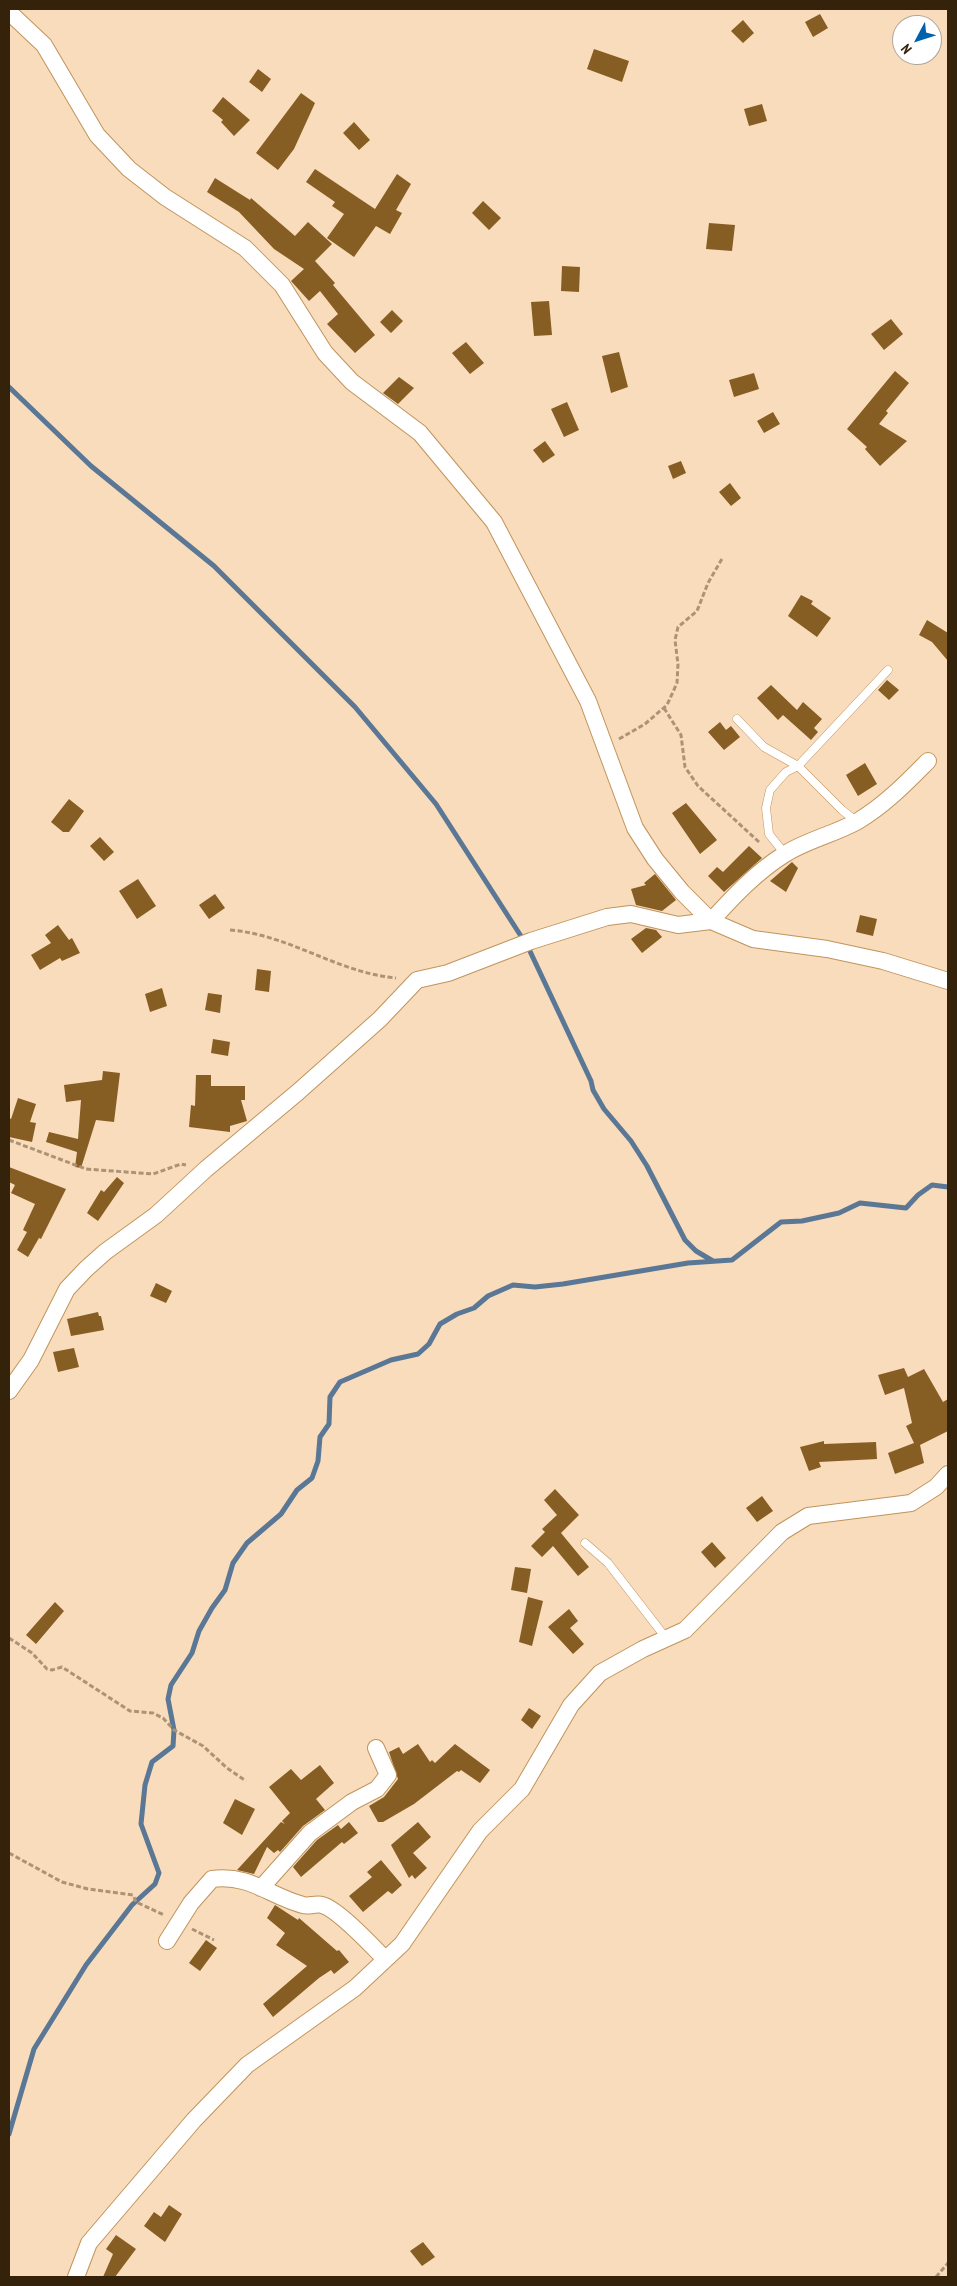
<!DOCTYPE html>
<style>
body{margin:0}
#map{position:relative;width:957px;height:2286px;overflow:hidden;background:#f9dcbb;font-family:"PT Sans Narrow",sans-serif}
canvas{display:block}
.frame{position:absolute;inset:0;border:10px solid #34220b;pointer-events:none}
.north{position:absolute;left:892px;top:15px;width:50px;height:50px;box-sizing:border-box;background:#fff;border:1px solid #aea79d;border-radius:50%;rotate:230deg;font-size:14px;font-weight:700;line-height:20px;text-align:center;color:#34220b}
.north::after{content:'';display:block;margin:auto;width:18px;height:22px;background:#0061ad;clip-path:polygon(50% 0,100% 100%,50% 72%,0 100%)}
</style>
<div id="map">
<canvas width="957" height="2286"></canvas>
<div class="frame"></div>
<div class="north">N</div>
</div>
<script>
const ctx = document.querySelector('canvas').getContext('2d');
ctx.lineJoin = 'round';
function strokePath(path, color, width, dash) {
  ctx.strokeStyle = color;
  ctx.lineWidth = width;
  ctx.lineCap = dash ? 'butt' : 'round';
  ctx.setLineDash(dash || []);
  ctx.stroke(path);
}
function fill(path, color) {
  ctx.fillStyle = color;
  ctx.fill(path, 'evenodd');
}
strokePath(new Path2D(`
 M 9,387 L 91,466 L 214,566 L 355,707 L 436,804 L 528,947 L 591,1081 L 593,1090 L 604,1109 L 631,1141 L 647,1166 L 685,1240 L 696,1251 L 713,1261
 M 9,2134 L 34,2049 L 86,1965 L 132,1905 L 155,1884 L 159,1873 L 141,1824 L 145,1785 L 152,1762 L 173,1746 L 174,1730 L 168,1699 L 171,1685 L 192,1653 L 199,1631 L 212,1608 L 225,1590 L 233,1563 L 247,1543 L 281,1514 L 297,1490 L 312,1478 L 318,1461 L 320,1437 L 329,1424 L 330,1397 L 340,1382 L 391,1360 L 418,1354 L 429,1344 L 440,1324 L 457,1314 L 474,1308 L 488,1296 L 513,1285 L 535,1287 L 563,1284 L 688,1263 L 732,1260 L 781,1222 L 802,1221 L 839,1213 L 860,1203 L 906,1208 L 918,1195 L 932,1185 L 948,1187`), '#5a7795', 5);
fill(new Path2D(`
 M 820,14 L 828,28 L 813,37 L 805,22 Z
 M 743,20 L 754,33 L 743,43 L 731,31 Z
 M 594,49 L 629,61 L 622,82 L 587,69 Z
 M 258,69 L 271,79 L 262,92 L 249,82 Z
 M 301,93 L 315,103 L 294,149 L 278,170 L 256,153 Z
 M 223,97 L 250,120 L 234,136 L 221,122 L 223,120 L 212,111 Z
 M 762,104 L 767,121 L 749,126 L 744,109 Z
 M 354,122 L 370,140 L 359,150 L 343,133 Z
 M 315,169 L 375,209 L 397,174 L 411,184 L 396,210 L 402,213 L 390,234 L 376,226 L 354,257 L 327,238 L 344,214 L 332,206 L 335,202 L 306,182 Z
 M 215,178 L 250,200 L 251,198 L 295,236 L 308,222 L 332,244 L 315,261 L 335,283 L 333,285 L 375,335 L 355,353 L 327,324 L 338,314 L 320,291 L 309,301 L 291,281 L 304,269 L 274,249 L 239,212 L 207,192 Z
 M 483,201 L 501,218 L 489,230 L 472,213 Z
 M 709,223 L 735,225 L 732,251 L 706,249 Z
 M 562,266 L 580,267 L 579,292 L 561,291 Z
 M 549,301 L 552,335 L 534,336 L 531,302 Z
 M 392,310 L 403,321 L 391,333 L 380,322 Z
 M 891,319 L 903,334 L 884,350 L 871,334 Z
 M 466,342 L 484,363 L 470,374 L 452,353 Z
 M 619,352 L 628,387 L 611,393 L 602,356 Z
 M 895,371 L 909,383 L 886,411 L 888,413 L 879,424 L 907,441 L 880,466 L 865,449 L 867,447 L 847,429 Z
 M 754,373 L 759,389 L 734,397 L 729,380 Z
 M 399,377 L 414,388 L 398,404 L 383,393 Z
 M 567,402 L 579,430 L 564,437 L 551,409 Z
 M 773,412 L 780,424 L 764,433 L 757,421 Z
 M 545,441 L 555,455 L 543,463 L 533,450 Z
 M 681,461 L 686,473 L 673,479 L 668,466 Z
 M 730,483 L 741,498 L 731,506 L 719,492 Z
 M 801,595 L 813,601 L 811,604 L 831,618 L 817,637 L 788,616 Z
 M 927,620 L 948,633 L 948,661 L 932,642 L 919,635 Z
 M 887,680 L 899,690 L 889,700 L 878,690 Z
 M 771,685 L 797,710 L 803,702 L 822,719 L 814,728 L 818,732 L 811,740 L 783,715 L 778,720 L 757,698 Z
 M 720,722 L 726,730 L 731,726 L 740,737 L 724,750 L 708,732 Z
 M 865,763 L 877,784 L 858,796 L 846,775 Z
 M 69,799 L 84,811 L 69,832 L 63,832 L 51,822 Z
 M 686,803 L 717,840 L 700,854 L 672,813 Z
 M 100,837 L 114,852 L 104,861 L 90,846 Z
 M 749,846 L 762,858 L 724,892 L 708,876 L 717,867 L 723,872 Z
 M 792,862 L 798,868 L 786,892 L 770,881 Z
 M 655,874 L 676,900 L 662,911 L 636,905 L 631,889 L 646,885 L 644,883 Z
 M 138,879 L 156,906 L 137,919 L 119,891 Z
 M 215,894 L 225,908 L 209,919 L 199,905 Z
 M 860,915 L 877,919 L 873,936 L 856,932 Z
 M 58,925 L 69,940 L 72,938 L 80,953 L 62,961 L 60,958 L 40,970 L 31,955 L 51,943 L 45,935 Z
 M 646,928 L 656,930 L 662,937 L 642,953 L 631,939 Z
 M 257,969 L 271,971 L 269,992 L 255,990 Z
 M 162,988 L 167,1006 L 150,1012 L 145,994 Z
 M 208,993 L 222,995 L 220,1013 L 205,1010 Z
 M 213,1039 L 230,1042 L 228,1056 L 211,1053 Z
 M 103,1071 L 120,1073 L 114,1122 L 96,1120 L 81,1168 L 75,1167 L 77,1152 L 46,1142 L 49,1132 L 78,1139 L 81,1100 L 66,1102 L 64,1085 L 102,1080 Z
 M 196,1075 L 211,1075 L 211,1086 L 245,1086 L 245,1100 L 241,1100 L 247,1121 L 230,1126 L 230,1132 L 189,1127 L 191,1105 L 195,1106 Z
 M 18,1098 L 36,1104 L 30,1122 L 36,1123 L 32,1142 L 9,1137 L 9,1118 L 11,1119 Z
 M 9,1167 L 66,1189 L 41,1239 L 39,1238 L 28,1257 L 17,1250 L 27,1232 L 23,1230 L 35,1204 L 11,1193 L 15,1185 L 9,1182 Z
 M 117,1177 L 124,1183 L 98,1221 L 87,1213 L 101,1190 L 104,1192 Z
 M 156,1283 L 172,1291 L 166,1303 L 150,1296 Z
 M 98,1312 L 99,1316 L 101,1316 L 104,1330 L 71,1336 L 67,1319 Z
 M 74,1348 L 79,1367 L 58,1372 L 53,1352 Z
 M 904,1368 L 908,1377 L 924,1369 L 943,1402 L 948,1399 L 948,1431 L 920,1445 L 924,1463 L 895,1474 L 888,1453 L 914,1443 L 906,1426 L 912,1423 L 904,1388 L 885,1395 L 878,1375 Z
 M 824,1441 L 824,1444 L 876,1442 L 877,1459 L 819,1462 L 821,1467 L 809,1471 L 800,1447 Z
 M 555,1489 L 579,1515 L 561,1533 L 589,1567 L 578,1576 L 553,1546 L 542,1557 L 531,1546 L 545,1532 L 542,1529 L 557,1515 L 544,1500 Z
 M 762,1496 L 773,1511 L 757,1522 L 746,1508 Z
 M 712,1542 L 726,1558 L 715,1568 L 701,1552 Z
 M 515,1567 L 531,1569 L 527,1593 L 511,1590 Z
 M 528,1597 L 543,1601 L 532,1646 L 519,1642 Z
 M 55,1602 L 64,1611 L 36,1644 L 26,1635 Z
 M 569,1609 L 578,1621 L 570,1628 L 584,1644 L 573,1654 L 548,1627 Z
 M 529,1708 L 541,1716 L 532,1729 L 521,1720 Z
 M 418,1744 L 430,1762 L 432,1760 L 435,1763 L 455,1744 L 490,1770 L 480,1783 L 461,1770 L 459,1772 L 457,1771 L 414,1804 L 383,1822 L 378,1822 L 369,1806 L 384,1797 L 398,1779 L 389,1752 L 399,1747 L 403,1754 Z
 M 320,1765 L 334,1783 L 316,1799 L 325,1810 L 303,1826 L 280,1852 L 278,1850 L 274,1853 L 267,1847 L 254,1874 L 237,1870 L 281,1822 L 285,1824 L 282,1821 L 290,1813 L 269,1787 L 291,1769 L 301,1780 Z
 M 235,1799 L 255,1809 L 242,1835 L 223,1823 Z
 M 349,1822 L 358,1833 L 344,1844 L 342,1842 L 301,1877 L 293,1867 L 317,1840 L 338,1825 L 341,1829 Z
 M 418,1822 L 431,1837 L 413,1853 L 427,1868 L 415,1879 L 412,1875 L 409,1878 L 391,1845 Z
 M 381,1860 L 402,1885 L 392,1894 L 388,1891 L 363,1912 L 349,1896 L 372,1877 L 367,1872 Z
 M 275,1905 L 298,1920 L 299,1918 L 337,1951 L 339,1950 L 349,1962 L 334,1974 L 331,1970 L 319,1978 L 273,2017 L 263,2004 L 307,1966 L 276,1945 L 285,1933 L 267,1918 Z
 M 206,1940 L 217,1948 L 200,1971 L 189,1963 Z
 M 169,2205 L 182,2214 L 165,2242 L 144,2226 L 154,2212 L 161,2217 Z
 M 116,2235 L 136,2249 L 115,2277 L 103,2277 L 113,2254 L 106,2249 Z
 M 423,2242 L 435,2257 L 422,2266 L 410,2251 Z`), '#865d23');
const lane = new Path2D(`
 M 737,719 L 764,747 L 798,766 L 842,810 L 856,821
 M 785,854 L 769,834 L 766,808 L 770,790 L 786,772 L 798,766 L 888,670
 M 585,1543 L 608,1563 L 666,1638`);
const street = new Path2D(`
 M 9,12 L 44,45 L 97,135 L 129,169 L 165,197 L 245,248 L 282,285 L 325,353 L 352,382 L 420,433 L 494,522 L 588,701 L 635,828 L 655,859 L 682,892 L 711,921 L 753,939 L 827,949 L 883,961 L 948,981
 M 9,1391 L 31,1360 L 67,1289 L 86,1269 L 105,1252 L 156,1215 L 206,1169 L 298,1092 L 380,1019 L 417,980 L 448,973 L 531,941 L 607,917 L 631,914 L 678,925 L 711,921 C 733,897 756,872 785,854 C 807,840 835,834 858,821 C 885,805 906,783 928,761
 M 261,1888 L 310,1833 L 352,1802 L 377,1789 L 388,1775 L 376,1748
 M 167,1941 L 191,1903 L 212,1879 C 250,1874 269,1896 303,1905 C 309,1907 316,1903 322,1905 C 338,1909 373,1947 385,1959
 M 76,2277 L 89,2243 L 194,2120 L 247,2065 L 355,1988 L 402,1944 L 480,1831 L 522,1789 L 571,1705 L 600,1673 L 643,1649 L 685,1630 L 782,1532 L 808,1516 L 911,1503 L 936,1487 L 948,1474`);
strokePath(lane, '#c0945c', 9);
strokePath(street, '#c0945c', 18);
strokePath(new Path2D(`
 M 664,708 L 681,735 L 685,767 L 698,786 L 759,842
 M 619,739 L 645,724 L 667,705 L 677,683 L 678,664 L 675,640 L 678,627 L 697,611 L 708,583 L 723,557
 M 230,930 C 291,935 335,972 396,978
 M 9,1140 L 86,1169 L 153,1174 L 181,1164 L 186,1165
 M 9,1638 L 32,1653 L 47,1669 L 52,1670 L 62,1667 L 130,1711 L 153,1713 L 163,1718 L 174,1730 L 203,1746 L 227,1768 L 246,1781
 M 9,1853 L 62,1882 L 88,1889 L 133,1895 L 136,1902 L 164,1915
 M 192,1929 L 214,1940
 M 936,2277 L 948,2263`), '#ac9376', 3, [5, 2.5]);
strokePath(lane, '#fff', 8);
strokePath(street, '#fff', 16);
</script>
